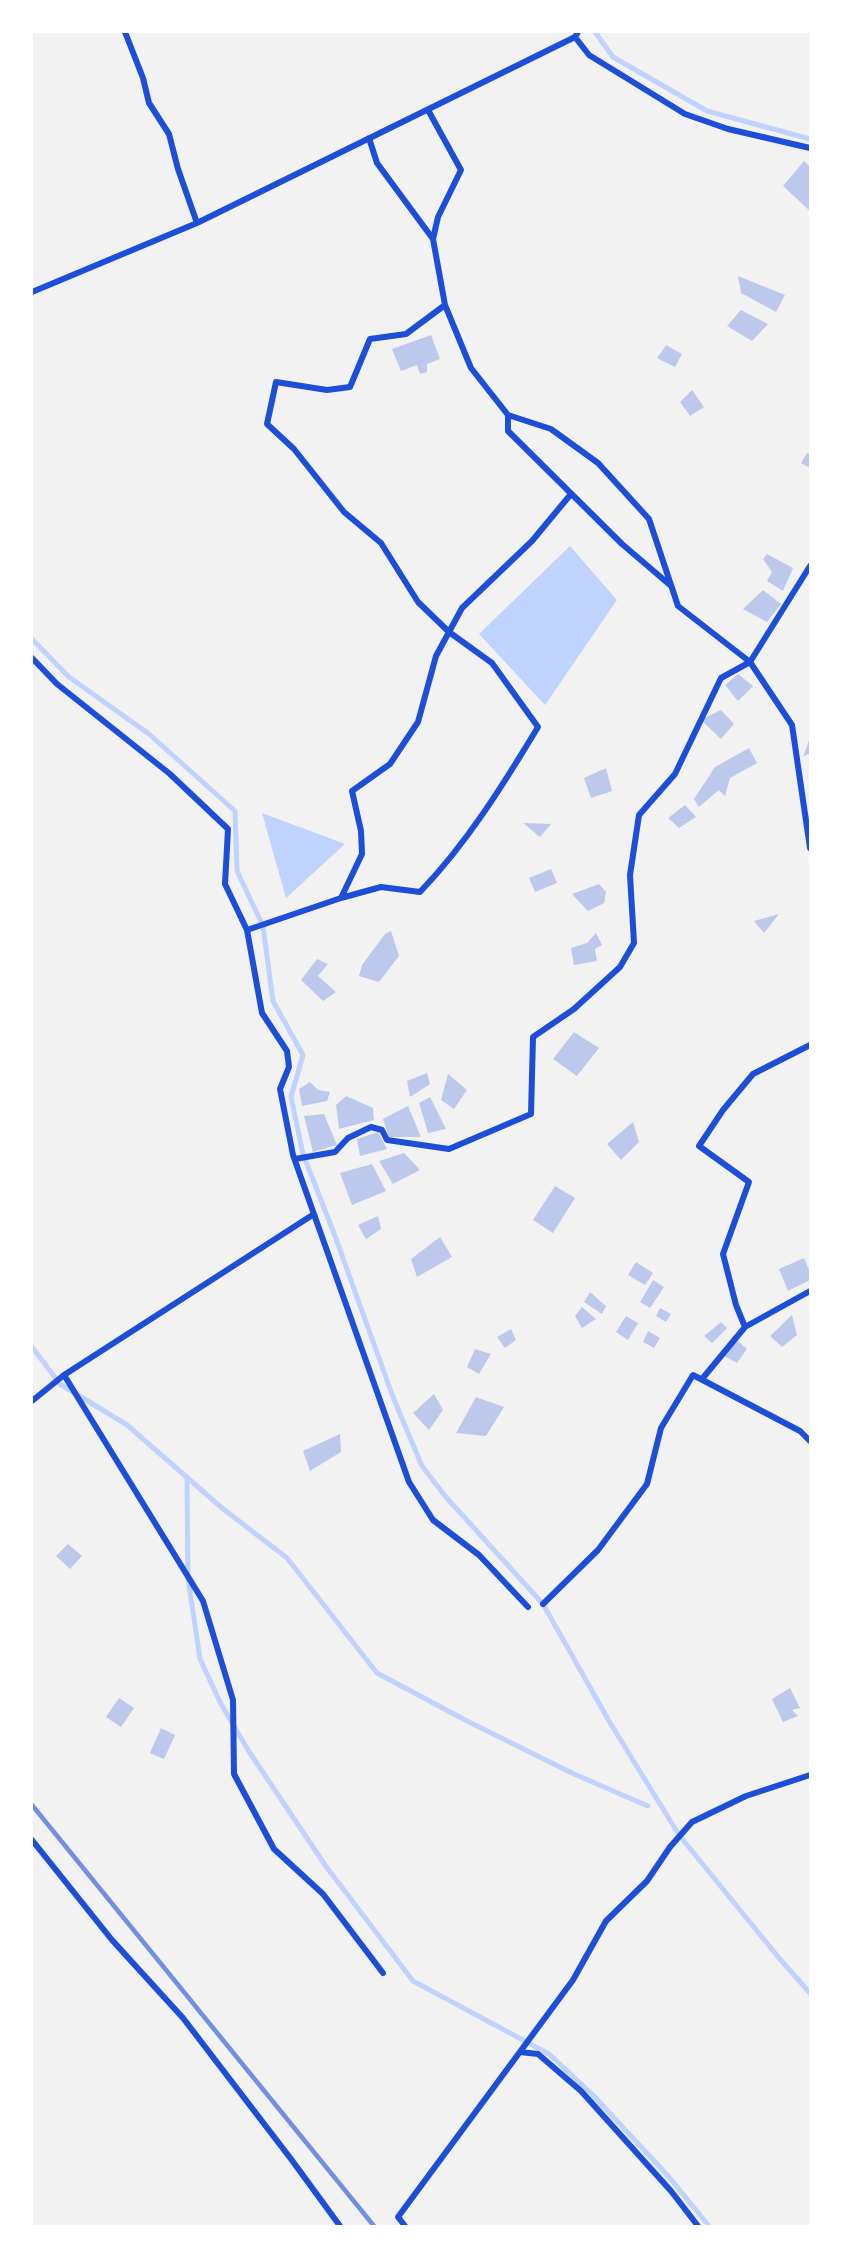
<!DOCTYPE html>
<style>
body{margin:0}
#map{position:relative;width:842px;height:2258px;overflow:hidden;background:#f2f2f2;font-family:"Exo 2",sans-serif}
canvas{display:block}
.frame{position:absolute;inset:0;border:33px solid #fff;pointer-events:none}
</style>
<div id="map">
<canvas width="842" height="2258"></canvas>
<div class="frame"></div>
</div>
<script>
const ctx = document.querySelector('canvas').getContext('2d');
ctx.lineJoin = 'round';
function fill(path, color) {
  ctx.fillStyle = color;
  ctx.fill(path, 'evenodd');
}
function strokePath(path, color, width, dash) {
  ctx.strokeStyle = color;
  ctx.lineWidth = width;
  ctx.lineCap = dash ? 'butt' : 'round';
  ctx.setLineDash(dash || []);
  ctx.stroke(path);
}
fill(new Path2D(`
 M 570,546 L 617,600 L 545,705 L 479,634 Z
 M 262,813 L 345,844 L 286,898 Z`), '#bfd3fe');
strokePath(new Path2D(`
 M 595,32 L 613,57 L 707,111 L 810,139
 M 32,639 L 69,677 L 149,734 L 235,811 L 237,871 L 263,926 L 273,1001 L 303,1055 L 291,1097 L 303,1154 L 335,1236 L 393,1397 L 422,1466 L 445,1496 L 543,1604 L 609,1721 L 679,1835 L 779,1958 L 810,1993
 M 32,1347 L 60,1384 L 127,1425 L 222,1508 L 287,1558 L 377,1673 L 467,1721 L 574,1774 L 648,1806
 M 187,1477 L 188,1578 L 200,1659 L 221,1704 L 248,1750 L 325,1865 L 413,1981 L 549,2054 L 593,2095 L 669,2177 L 709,2226`), '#bfd3fe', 5);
fill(new Path2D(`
 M 804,161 L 810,167 L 810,211 L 783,186 Z
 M 738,276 L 785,295 L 776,312 L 741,293 Z
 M 741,310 L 768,324 L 752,341 L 727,326 Z
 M 431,335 L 440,359 L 427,364 L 427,372 L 420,374 L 417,365 L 401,371 L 392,349 Z
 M 666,345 L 682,354 L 675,367 L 657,358 Z
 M 692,390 L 704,407 L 690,416 L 680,402 Z
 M 807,453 L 810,454 L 810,468 L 801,463 Z
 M 767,554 L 793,568 L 783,591 L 767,581 L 772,572 L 763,559 Z
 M 763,590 L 781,604 L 767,622 L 743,609 Z
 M 738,674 L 753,686 L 738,701 L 725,685 Z
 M 721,710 L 734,724 L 721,739 L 701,720 Z
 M 810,738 L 810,753 L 803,757 Z
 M 749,748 L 757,763 L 730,778 L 725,796 L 719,790 L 699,807 L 694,799 L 715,767 Z
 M 606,768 L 612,791 L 591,798 L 584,778 Z
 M 685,805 L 696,817 L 679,828 L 668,818 Z
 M 523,823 L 551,824 L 540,837 Z
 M 551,869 L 557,883 L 535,892 L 529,878 Z
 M 599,884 L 606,892 L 604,903 L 588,911 L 572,894 Z
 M 779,914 L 764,933 L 754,921 Z
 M 391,931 L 399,956 L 379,982 L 359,976 L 362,965 L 385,934 Z
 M 596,933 L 602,945 L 595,949 L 597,961 L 574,965 L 571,948 L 587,943 Z
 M 317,959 L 328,964 L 318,976 L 336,992 L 323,1001 L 301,980 Z
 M 574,1032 L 599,1048 L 577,1076 L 553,1059 Z
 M 427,1073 L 430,1084 L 410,1097 L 407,1081 Z
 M 448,1074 L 467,1090 L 454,1109 L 441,1100 Z
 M 310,1082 L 318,1090 L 330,1092 L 327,1101 L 302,1106 L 299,1089 Z
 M 346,1096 L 373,1108 L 374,1120 L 339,1129 L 336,1105 Z
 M 430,1097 L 446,1129 L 428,1133 L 419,1103 Z
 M 408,1106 L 421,1137 L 389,1137 L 383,1119 Z
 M 324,1114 L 337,1145 L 313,1152 L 304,1116 Z
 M 633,1122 L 639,1142 L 621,1160 L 607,1144 Z
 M 378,1132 L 387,1149 L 360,1156 L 357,1139 Z
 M 404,1153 L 420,1170 L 393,1184 L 379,1161 Z
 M 372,1164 L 386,1191 L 352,1205 L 340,1173 Z
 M 555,1186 L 575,1198 L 553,1233 L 533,1220 Z
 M 378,1216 L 381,1229 L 366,1239 L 358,1225 Z
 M 440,1237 L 452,1257 L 417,1277 L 411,1259 Z
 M 804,1258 L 810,1272 L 810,1280 L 788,1291 L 779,1269 Z
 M 636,1262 L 653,1273 L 645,1285 L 628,1275 Z
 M 653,1280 L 664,1287 L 650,1308 L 640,1302 Z
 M 590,1292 L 606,1306 L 602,1314 L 584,1302 Z
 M 582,1307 L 596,1319 L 582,1328 L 575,1316 Z
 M 660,1308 L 671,1314 L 666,1322 L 656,1316 Z
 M 792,1315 L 797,1335 L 782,1347 L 770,1336 Z
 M 626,1316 L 638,1323 L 628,1340 L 616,1332 Z
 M 721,1322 L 727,1328 L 712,1343 L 704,1336 Z
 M 511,1329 L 516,1340 L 505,1348 L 497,1337 Z
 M 648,1331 L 660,1338 L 654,1348 L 643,1342 Z
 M 736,1339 L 747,1349 L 737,1363 L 720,1354 Z
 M 475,1349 L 491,1354 L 479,1374 L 467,1367 Z
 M 434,1394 L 443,1410 L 429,1430 L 413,1413 Z
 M 476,1397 L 504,1407 L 486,1436 L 456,1433 Z
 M 340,1434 L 341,1452 L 310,1471 L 303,1451 Z
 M 68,1544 L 82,1556 L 70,1569 L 56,1556 Z
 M 790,1688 L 800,1708 L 792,1710 L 798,1716 L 783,1722 L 772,1699 Z
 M 119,1698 L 134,1708 L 121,1727 L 106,1717 Z
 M 161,1728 L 175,1735 L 164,1759 L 150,1753 Z`), '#bdc9ec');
strokePath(new Path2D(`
 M 125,32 L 143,78 L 149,103 L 169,134 L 178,169 L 197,223
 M 575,37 L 589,55 L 685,114 L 728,129 L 810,148
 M 428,110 L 461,170 L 438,217 L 433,239 L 445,305 L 471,368 L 508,415 L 551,429 L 598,463 L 649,519 L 678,606 L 750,662 L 792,725 L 810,848
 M 369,138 L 377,163 L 433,239
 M 32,292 L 197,223 L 575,37 L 578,32
 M 508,415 L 508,431 L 622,544 L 670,585
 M 32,658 L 57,684 L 170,774 L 228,829 L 225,884 L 247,930 L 262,1013 L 287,1051 L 289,1067 L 280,1089 L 293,1155 L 409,1482 L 433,1520 L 479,1555 L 528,1607
 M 341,898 L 362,854 L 361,831 L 352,791 L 390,764 L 418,722 L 436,656 L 462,608 L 532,541 L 571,494
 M 247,930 L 341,898 L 381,887 L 420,892 C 467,843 503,785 538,727 L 492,663 L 449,632 L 418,602 L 381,543 L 344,512 L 294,449 L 267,424 L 276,382 L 327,390 L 350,387 L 370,339 L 406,334 L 445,305
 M 295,1159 L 335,1152 L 348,1138 L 371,1127 L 382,1130 L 387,1140 L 449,1149 L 531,1114 L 533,1037 L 574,1009 L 620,967 L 634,943 L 630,875 L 639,815 L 675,774 L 721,678 L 750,662 L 810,566
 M 745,1327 L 736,1305 L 723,1254 L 749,1182 L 699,1146 L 723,1110 L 753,1074 L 810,1045
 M 64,1375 L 203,1601 L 233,1700 L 234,1774 L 274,1849 L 323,1894 L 383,1973
 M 702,1379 L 745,1327 L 810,1291
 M 32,1401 L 64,1375 L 314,1214
 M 543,1604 L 598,1550 L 647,1484 L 661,1428 L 693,1375 L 800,1431 L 810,1441
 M 32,1840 L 112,1940 L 183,2018 L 291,2159 L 340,2226
 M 520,2052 L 538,2054 L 581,2091 L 671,2191 L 698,2226
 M 405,2226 L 398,2217 L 573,1980 L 606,1921 L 647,1881 L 670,1847 L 692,1822 L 746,1796 L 810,1775`), '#1d4ed8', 6);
strokePath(new Path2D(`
 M 32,1805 L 374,2226`), '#7290e2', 4.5);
</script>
